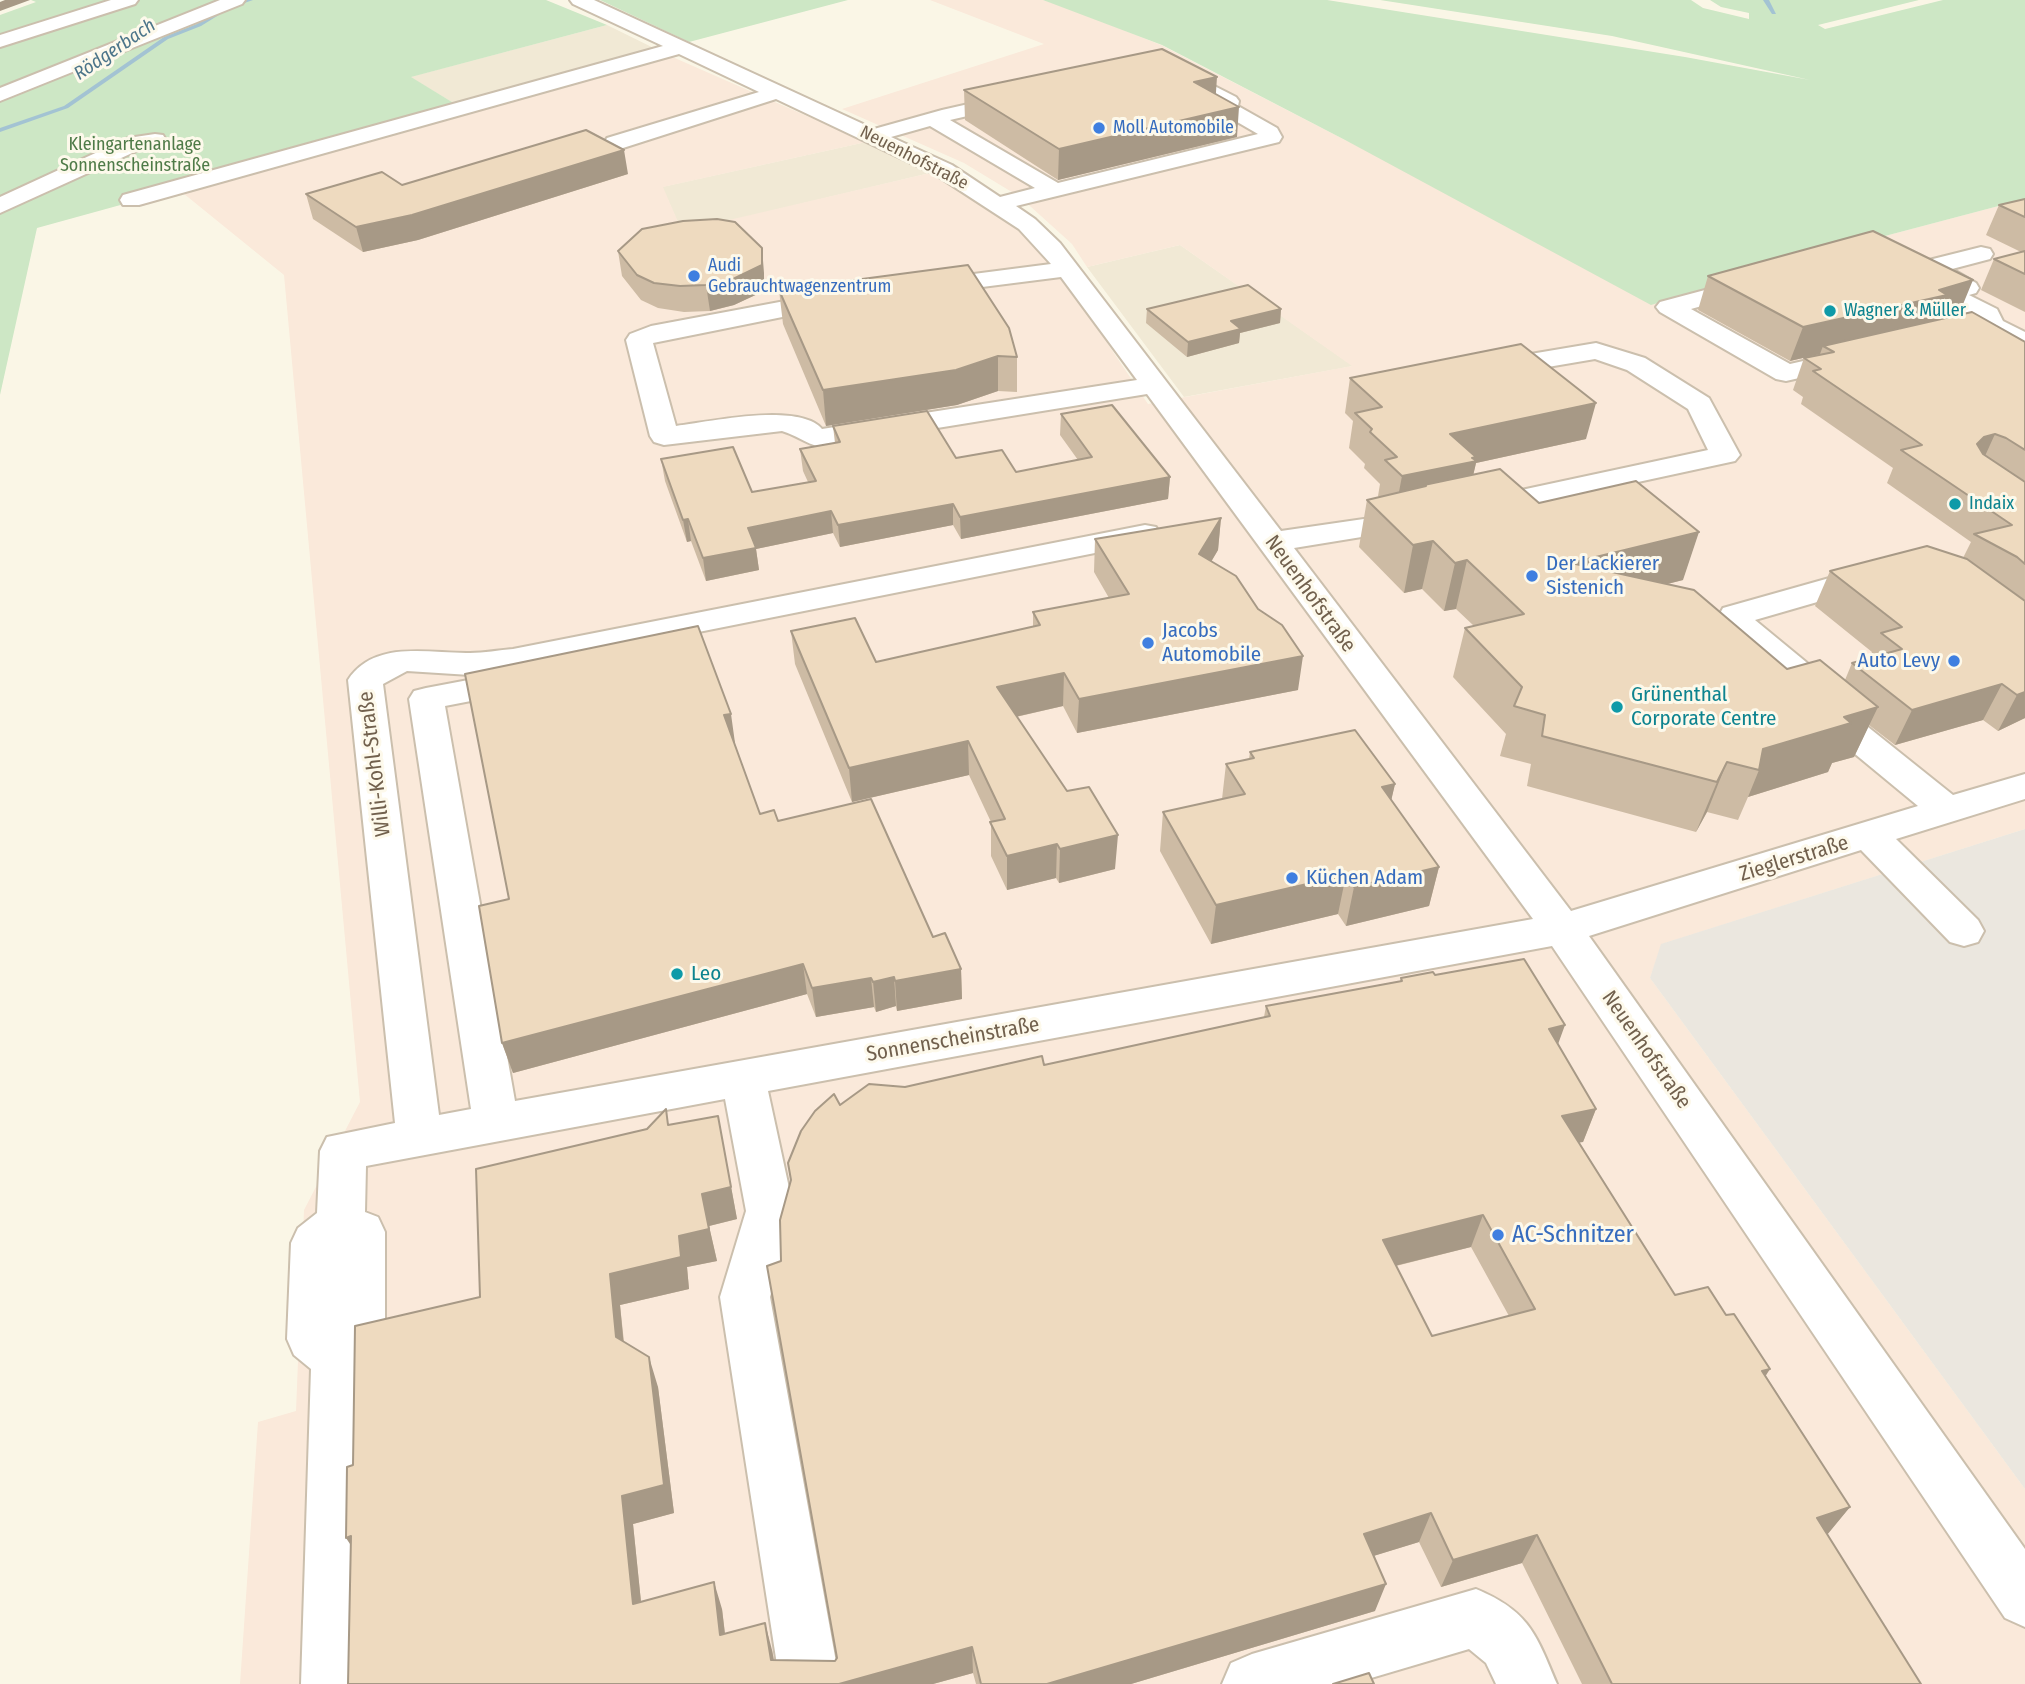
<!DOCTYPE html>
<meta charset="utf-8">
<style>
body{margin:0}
canvas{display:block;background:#faf6e6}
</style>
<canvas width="2025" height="1684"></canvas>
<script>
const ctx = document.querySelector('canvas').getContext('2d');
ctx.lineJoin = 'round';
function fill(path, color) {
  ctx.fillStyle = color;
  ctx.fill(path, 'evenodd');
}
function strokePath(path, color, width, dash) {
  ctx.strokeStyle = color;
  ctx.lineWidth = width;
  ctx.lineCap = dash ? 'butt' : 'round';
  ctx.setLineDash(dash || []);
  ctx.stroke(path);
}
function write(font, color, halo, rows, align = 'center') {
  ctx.font = font + ' "Fira Sans Condensed",sans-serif';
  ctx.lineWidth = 6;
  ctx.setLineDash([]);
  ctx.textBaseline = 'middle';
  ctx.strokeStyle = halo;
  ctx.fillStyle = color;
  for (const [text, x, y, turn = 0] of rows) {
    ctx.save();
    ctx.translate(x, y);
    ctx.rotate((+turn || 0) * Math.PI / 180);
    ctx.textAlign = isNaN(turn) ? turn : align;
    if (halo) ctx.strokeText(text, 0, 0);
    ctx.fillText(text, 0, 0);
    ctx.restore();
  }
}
fill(new Path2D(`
 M 607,25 L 668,55 L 465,110 L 410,77 Z
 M 866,142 L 930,173 L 682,232 L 662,187 Z
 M 1180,245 L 1353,366 L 1184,397 L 1087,267 Z`), '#f1e9d5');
fill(new Path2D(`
 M 930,0 L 1043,0 L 1066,7 L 1161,45 L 1347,141 L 1866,241 L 2025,199 L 2025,829 L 1662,944 L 1650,978 L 2025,1489 L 2025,1684 L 240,1684 L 258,1422 L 296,1411 L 304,1210 L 360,1102 L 284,275 L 178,189 L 668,55 L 866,142 L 663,187 L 682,231 L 930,173 L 987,206 L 1023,232 L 1059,271 L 1148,404 L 1352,366 L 1180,245 L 1087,267 L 1072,244 L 1020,197 L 964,163 L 842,109 L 1044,44 Z`), '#fae9da');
fill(new Path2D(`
 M 2025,829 L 2025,1489 L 1650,978 L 1661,944 Z`), '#ebe7df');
fill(new Path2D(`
 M 31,0 L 546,0 L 607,25 L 411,77 L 465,110 L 37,228 L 0,395 L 0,15 L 36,2 Z
 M 600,0 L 848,0 L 689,42 Z
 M 1043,0 L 1327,0 L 1685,57 L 1810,80 L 1612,36 L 1380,0 L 1691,0 L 1703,8 L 1749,19 L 1749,13 L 1721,7 L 1710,0 L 1919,0 L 1818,25 L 1825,29 L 1943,0 L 2025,0 L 2025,199 L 1866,241 L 1651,305 L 1347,141 L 1162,45 Z`), '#cde7c5');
fill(new Path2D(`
 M 244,0 L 253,0 L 230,8 L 201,26 L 168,39 L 68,108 L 0,132 L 0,128 L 64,106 L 164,37 L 197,24 L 226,6 Z
 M 1763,0 L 1769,0 L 1776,14 L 1772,14 Z`), '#a3c3d3');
const minor = new Path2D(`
 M 111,0 L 138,0 L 135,4 L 0,47 L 0,35 Z
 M 220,0 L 245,0 L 242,4 L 0,101 L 0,88 Z
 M 570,0 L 594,0 L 874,129 L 942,110 L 1017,93 L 1024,95 L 1027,99 L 1024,103 L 950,120 L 1058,183 L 1258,134 L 1220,112 L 1217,108 L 1218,103 L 1161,74 L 1158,70 L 1161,66 L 1175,66 L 1236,97 L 1239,101 L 1238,106 L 1277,128 L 1282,137 L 1279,142 L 1016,206 L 1035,219 L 1060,243 L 1281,531 L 1412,512 L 1423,515 L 1427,521 L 1423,527 L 1294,548 L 1571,911 L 1918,806 L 1803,711 L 1793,696 L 1793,687 L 1717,619 L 1723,608 L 1872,566 L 1883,569 L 1888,576 L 1883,583 L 1755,620 L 1823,676 L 1828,684 L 1828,695 L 1953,795 L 2025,774 L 2025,799 L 1896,839 L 1978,920 L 1984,931 L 1978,942 L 1964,946 L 1950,942 L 1861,850 L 1589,936 L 2025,1549 L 2025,1627 L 2005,1618 L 1552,946 L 768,1091 L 794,1211 L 770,1297 L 840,1684 L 780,1684 L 720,1297 L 746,1211 L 725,1099 L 366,1166 L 365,1212 L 378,1217 L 385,1232 L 385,1325 L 363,1364 L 361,1684 L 301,1684 L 311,1369 L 294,1355 L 287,1339 L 291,1243 L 298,1228 L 317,1213 L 320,1151 L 327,1137 L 395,1123 L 348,680 C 375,639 430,654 470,653 C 484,653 499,650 513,649 L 1145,525 L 1156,527 L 1160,534 L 1156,541 L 1145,543 L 513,669 L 470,675 L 407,671 L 383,684 L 439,1115 L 471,1109 L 409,699 L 414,691 L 426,688 L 521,670 L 533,673 L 538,681 L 533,689 L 445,706 L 515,1101 L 1533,919 L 1147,394 L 820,447 C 805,443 796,435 782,431 L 664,445 L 654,442 L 650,436 L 626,340 L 630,334 L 651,326 L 833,292 L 842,295 L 846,300 L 842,305 L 653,343 L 676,426 C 709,422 799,402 822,429 L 1137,380 L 1061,277 L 927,294 L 918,292 L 915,287 L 918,282 L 927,280 L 1051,264 L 1019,229 L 936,175 L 776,99 L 623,148 L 607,148 L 604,143 L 607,138 L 759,92 L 679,54 L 139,205 L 123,205 L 120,200 L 123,195 L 663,46 L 573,4 ZM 930,126 L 1035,188 L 1000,197 L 952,165 L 891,137 Z
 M 155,134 L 163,135 L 166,140 L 163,145 L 141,149 L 0,213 L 0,197 L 128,138 Z
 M 1981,247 L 1990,249 L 1993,254 L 1990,259 L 1952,269 L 1976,283 L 1979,288 L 1976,293 L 1969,295 L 1997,309 L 2003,321 L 2025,332 L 2025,350 L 1989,334 L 1962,340 L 1953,338 L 1949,332 L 1953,326 L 1978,321 L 1977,318 L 1907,284 L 1904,279 L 1907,274 L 1916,272 L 1929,276 L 1922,266 L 1925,261 Z
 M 1750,278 L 1759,280 L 1762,285 L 1759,290 L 1691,309 L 1790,364 L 1852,350 L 1861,352 L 1865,358 L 1861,364 L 1786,381 L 1776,379 L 1660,312 L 1656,307 L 1660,302 Z
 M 1596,343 L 1645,358 L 1709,398 L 1740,455 L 1735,461 L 1481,516 L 1470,513 L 1466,507 L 1470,501 L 1708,450 L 1688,409 L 1627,370 L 1595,359 L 1489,377 L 1479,375 L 1476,369 L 1479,363 L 1489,361 Z
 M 1476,1589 C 1529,1611 1536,1634 1557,1684 L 1496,1684 L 1486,1663 L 1469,1649 L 1351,1684 L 1222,1684 L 1231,1663 L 1252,1654 Z`);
strokePath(minor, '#cbbfad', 4);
fill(minor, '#fff');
fill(new Path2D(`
 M 964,90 L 1216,94 L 1237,137 L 1058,180 L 965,120 Z
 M 628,174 L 418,240 L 363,252 L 313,219 L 306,194 L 402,185 Z
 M 2025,199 L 2025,312 L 1981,290 L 1994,259 L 2021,252 L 1986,235 L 1999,205 Z
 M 618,251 L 764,273 L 764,291 L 734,305 L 710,311 L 684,312 L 658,308 L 641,300 L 622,276 Z
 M 1708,276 L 1959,314 L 1940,320 L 2025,342 L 2025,718 L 1998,731 L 1983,720 L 1895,745 L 1869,725 L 1854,757 L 1832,763 L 1828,772 L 1748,797 L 1738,820 L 1707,812 L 1696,832 L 1527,786 L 1531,764 L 1500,756 L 1506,734 L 1453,677 L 1465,628 L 1474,626 L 1456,609 L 1444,611 L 1422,589 L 1404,593 L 1359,547 L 1367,500 L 1379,497 L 1378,496 L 1380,484 L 1364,468 L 1365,464 L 1349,448 L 1353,421 L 1345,413 L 1350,378 L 1586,439 L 1476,463 L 1473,475 L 1539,503 L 1683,580 L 1667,584 L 1787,669 L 1845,680 L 1852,663 L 1869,659 L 1872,652 L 1815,606 L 1830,571 L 1963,558 L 1971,542 L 1887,483 L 1893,468 L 1801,404 L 1803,397 L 1793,390 L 1804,358 L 1820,354 L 1790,361 L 1698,310 Z
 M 779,290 L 1017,357 L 1017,392 L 998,391 L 957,405 L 826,426 L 783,324 Z
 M 1147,309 L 1281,309 L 1280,323 L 1240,333 L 1239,343 L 1187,357 L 1146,323 Z
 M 1061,414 L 1170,477 L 1168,499 L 961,539 L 953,525 L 840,547 L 833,533 L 756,549 L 759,570 L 706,581 L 691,541 L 687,542 L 665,481 L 661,459 L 752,492 L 808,482 L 803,471 L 800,449 L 835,443 L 833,426 L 956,458 L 1016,472 L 1078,460 L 1060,435 Z
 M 1221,518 L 1218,550 L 1211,562 L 1298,690 L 1077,733 L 1063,706 L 1016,717 L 1115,869 L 1059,883 L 1056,878 L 1007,890 L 991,856 L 991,822 L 969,775 L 852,802 L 795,664 L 791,631 L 876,662 L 1033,627 L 1033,612 L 1109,598 L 1094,572 L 1095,539 Z
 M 465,674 L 735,743 L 734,743 L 760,814 L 778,821 L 933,937 L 961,969 L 962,999 L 897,1011 L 896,1006 L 876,1012 L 874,1007 L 816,1017 L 807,994 L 513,1073 L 502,1043 L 509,899 Z
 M 1250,752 L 1395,784 L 1391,800 L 1439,867 L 1429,906 L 1346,926 L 1338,914 L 1211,944 L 1160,851 L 1163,812 L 1222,799 L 1226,764 L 1249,759 Z
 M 1435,975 L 1558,1044 L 1596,1109 L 1583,1142 L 1579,1142 L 1675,1295 L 1766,1376 L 1850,1507 L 1827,1534 L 1921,1684 L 1582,1684 L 1522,1563 L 1441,1587 L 1419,1542 L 1373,1556 L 1375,1611 L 1131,1684 L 976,1684 L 973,1673 L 933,1684 L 348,1684 L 353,1465 L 480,1297 L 647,1129 L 718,1116 L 737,1219 L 709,1226 L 717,1261 L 687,1267 L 689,1289 L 620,1305 L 624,1342 L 658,1387 L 674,1513 L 633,1524 L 641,1602 L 722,1609 L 725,1633 L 772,1650 L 774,1660 L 835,1661 L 837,1658 L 781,1261 L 791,1181 L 788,1163 L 840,1105 L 905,1087 L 1044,1065 L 1264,1017 L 1266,1006 L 1400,981 L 1401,978 ZM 1471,1247 L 1509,1316 L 1432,1336 L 1396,1266 Z`), '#cdbba4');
fill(new Path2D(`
 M 5,0 L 30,0 L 0,11 L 0,2 Z
 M 1217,77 L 1215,107 L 1194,82 Z
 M 1239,107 L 1237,137 L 1058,180 L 1059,149 Z
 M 624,150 L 628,174 L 418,240 L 363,252 L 356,227 Z
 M 762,248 L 764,273 L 764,291 L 734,305 L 710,311 L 706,285 Z
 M 1973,280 L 1959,314 L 1936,321 L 1823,346 L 1820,354 L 1790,361 L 1803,327 Z
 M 1281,309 L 1280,323 L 1240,333 L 1239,343 L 1187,357 L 1188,342 L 1231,321 Z
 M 998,356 L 998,391 L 957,405 L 826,426 L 823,390 Z
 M 1596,403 L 1586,439 L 1476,463 L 1468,498 L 1426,486 L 1424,485 L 1420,507 L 1395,513 L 1402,476 L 1450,434 Z
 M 1995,434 L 1980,467 L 1977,444 L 1984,437 Z
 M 1170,477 L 1168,499 L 961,539 L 960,517 Z
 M 953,504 L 953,525 L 840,547 L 838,525 Z
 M 831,511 L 833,533 L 756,549 L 759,570 L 706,581 L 703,558 L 748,528 Z
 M 1221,518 L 1218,550 L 1196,587 L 1199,554 Z
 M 688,519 L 691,541 L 687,542 L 683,520 Z
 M 1699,532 L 1683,580 L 1557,612 L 1571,563 Z
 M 1433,541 L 1422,589 L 1404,593 L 1413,545 Z
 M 1467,560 L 1456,609 L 1444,611 L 1455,563 Z
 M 1303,656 L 1298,690 L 1077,733 L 1079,699 Z
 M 1064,673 L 1063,706 L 997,721 L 997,687 Z
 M 2002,684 L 1983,720 L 1895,745 L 1912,710 Z
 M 2025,692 L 2025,718 L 1998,731 L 2017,695 Z
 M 1878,707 L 1854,757 L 1832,763 L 1828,772 L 1748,797 L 1759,770 L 1763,749 L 1844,717 Z
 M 731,714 L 735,743 L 729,745 L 724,715 Z
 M 968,741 L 969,775 L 852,802 L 849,768 Z
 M 1727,762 L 1707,812 L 1696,832 L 1717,782 Z
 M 1395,784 L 1386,823 L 1382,787 Z
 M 1118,835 L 1115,869 L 1059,883 L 1060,849 Z
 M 1057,844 L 1056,878 L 1007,890 L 1007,856 Z
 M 1439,867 L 1429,906 L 1346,926 L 1354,887 Z
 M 1346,875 L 1338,914 L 1211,944 L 1216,905 Z
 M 803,964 L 807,994 L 513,1073 L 502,1043 Z
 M 961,969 L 962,999 L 897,1011 L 895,981 Z
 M 894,977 L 896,1006 L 876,1012 L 873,982 Z
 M 871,978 L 874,1007 L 816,1017 L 812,988 Z
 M 1565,1025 L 1553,1058 L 1549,1029 Z
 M 1596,1109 L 1583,1142 L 1549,1148 L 1562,1116 Z
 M 718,1116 L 737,1219 L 709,1226 L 717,1261 L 687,1267 L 689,1289 L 620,1305 L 626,1368 L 616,1337 L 610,1274 L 679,1236 L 702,1194 Z
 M 1483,1215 L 1471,1247 L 1374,1271 L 1383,1240 Z
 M 649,1357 L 658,1387 L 674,1513 L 633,1524 L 644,1631 L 633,1604 L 622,1496 Z
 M 1770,1369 L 1751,1399 L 1762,1371 Z
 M 1850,1507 L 1827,1535 L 1817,1518 Z
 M 1431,1513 L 1419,1542 L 1354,1562 L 1364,1534 Z
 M 1537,1535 L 1522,1563 L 1441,1587 L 1453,1560 Z
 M 351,1536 L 364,1565 L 346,1538 Z
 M 714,1582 L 722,1609 L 728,1661 L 720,1635 Z
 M 1386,1584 L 1375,1611 L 1131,1684 L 1047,1684 Z
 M 765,1623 L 772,1650 L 778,1684 L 771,1660 Z
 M 972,1647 L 973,1673 L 933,1684 L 839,1684 Z`), '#a79986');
const building = new Path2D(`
 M 1162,49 L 1217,77 L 1194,82 L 1239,107 L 1059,149 L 964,90 Z
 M 586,130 L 624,150 L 412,215 L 356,227 L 306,194 L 382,172 L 402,185 Z
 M 2025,199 L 2025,217 L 1999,205 Z
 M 717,219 L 735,222 L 762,248 L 762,265 L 731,280 L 706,285 L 680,286 L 654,283 L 637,275 L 618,251 L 642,229 L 683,221 Z
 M 1873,231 L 1973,280 L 1939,290 L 1947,295 L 1803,327 L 1708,276 Z
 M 2025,251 L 2025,274 L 1994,259 Z
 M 968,265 L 1009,328 L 1017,357 L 998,356 L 956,370 L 823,390 L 779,290 Z
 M 1248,285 L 1281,309 L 1231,321 L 1241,329 L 1188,342 L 1147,309 Z
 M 1972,312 L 2025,342 L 2025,450 L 2006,438 L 1995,434 L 1984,437 L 1977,444 L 1983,454 L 2025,482 L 2025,564 L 2017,557 L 1974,534 L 2012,525 L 1901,450 L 1922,445 L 1813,371 L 1821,369 L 1804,358 L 1834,352 L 1823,346 Z
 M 1521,344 L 1596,403 L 1450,434 L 1476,457 L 1472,458 L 1477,461 L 1402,476 L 1385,460 L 1397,457 L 1370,432 L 1372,429 L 1355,413 L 1382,407 L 1350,378 Z
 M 1112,405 L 1170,477 L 960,517 L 953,504 L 838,525 L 831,511 L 748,528 L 756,548 L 703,558 L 688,519 L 683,520 L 661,459 L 733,447 L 752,492 L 816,481 L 800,449 L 840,442 L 833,426 L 927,411 L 956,458 L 1002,450 L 1016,472 L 1092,457 L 1061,414 Z
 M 1500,469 L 1539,503 L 1636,481 L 1699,532 L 1571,563 L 1694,590 L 1787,669 L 1820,660 L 1878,707 L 1844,717 L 1851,723 L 1763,749 L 1759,770 L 1727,762 L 1717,782 L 1542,736 L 1545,715 L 1514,706 L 1522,687 L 1465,628 L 1524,614 L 1467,560 L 1455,563 L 1433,541 L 1413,545 L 1367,500 L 1426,486 L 1424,485 Z
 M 1221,518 L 1199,554 L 1236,576 L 1258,609 L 1282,625 L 1303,656 L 1079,699 L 1064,673 L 997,687 L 1067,791 L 1089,787 L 1118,835 L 1060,849 L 1057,844 L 1007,856 L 990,822 L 1005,819 L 968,741 L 849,768 L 791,631 L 855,618 L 876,662 L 1040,625 L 1033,612 L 1129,594 L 1095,539 Z
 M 1927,546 L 1967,559 L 2025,601 L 2025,692 L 2017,695 L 2002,684 L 1912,710 L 1852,663 L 1902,649 L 1881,633 L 1902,627 L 1830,571 Z
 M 698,626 L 731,714 L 724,715 L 760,814 L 774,810 L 778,821 L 871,799 L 933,937 L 945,933 L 961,969 L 895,981 L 894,977 L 873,982 L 871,978 L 812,988 L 803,964 L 502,1043 L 479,906 L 509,899 L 465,674 Z
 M 1355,730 L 1395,784 L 1382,787 L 1439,867 L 1354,887 L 1346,875 L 1216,905 L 1163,812 L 1245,794 L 1226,764 L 1254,758 L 1250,752 Z
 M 1524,959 L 1565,1025 L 1549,1029 L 1596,1109 L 1562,1116 L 1675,1295 L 1708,1287 L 1726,1315 L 1734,1314 L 1770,1369 L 1762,1371 L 1850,1507 L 1817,1518 L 1921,1684 L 1612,1684 L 1537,1535 L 1453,1560 L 1431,1513 L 1364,1534 L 1386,1584 L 1047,1684 L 981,1684 L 972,1647 L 839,1684 L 348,1684 L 351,1536 L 346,1538 L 347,1467 L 353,1465 L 355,1326 L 480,1297 L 476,1169 L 647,1129 L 666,1109 L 668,1125 L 718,1116 L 731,1187 L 702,1194 L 709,1229 L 679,1236 L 681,1257 L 610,1274 L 616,1337 L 649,1357 L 664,1485 L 622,1496 L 633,1604 L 714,1582 L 720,1635 L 765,1623 L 771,1660 L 835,1661 L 837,1658 L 767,1266 L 781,1261 L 780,1220 L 791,1180 L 788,1163 L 801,1131 L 815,1111 L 834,1094 L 840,1105 L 869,1084 L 905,1087 L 1042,1056 L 1044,1065 L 1270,1016 L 1266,1006 L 1402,981 L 1401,978 L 1433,972 L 1435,975 ZM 1483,1215 L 1535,1309 L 1432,1336 L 1383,1240 Z
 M 1369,1673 L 1374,1684 L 1333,1684 Z`);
fill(building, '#eedabf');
strokePath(building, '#a79986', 2);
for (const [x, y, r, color] of [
 [1099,128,7,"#3f7fe0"],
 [694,276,7,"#3f7fe0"],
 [1830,311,7,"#0f9aa8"],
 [1955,504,7,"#0f9aa8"],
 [1532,576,7,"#3f7fe0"],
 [1148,643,7,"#3f7fe0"],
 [1954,661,7,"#3f7fe0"],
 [1617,707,7,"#0f9aa8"],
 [1292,878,7,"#3f7fe0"],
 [677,974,7,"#0f9aa8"],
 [1498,1235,7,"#3f7fe0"]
]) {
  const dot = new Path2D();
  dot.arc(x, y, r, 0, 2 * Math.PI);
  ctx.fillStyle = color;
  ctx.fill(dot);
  strokePath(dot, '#fdf9eb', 2.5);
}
write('18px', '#366cbe', '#fdf9eb', [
 ["Moll Automobile",1113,128],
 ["Audi",708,266],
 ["Gebrauchtwagenzentrum",708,287]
], 'left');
write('18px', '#4f7b48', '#fdf9eb', [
 ["Kleingartenanlage",135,145],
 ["Sonnenscheinstraße",135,166]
]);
write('18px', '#71604d', '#fdf9eb', [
 ["Neuenhofstraße",914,158,27]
]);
write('18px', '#0d838f', '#fdf9eb', [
 ["Wagner & Müller",1844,311],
 ["Indaix",1969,504]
], 'left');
write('italic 19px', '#4c758a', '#fdf9eb', [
 ["Rödgerbach",115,50,-34]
]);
write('21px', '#366cbe', '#fdf9eb', [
 ["Der Lackierer",1546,564],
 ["Sistenich",1546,588],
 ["Jacobs",1162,631],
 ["Automobile",1162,655],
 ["Auto Levy",1940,661,"right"],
 ["Küchen Adam",1306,878]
], 'left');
write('21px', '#71604d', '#fdf9eb', [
 ["Neuenhofstraße",1310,594,54],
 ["Willi-Kohl-Straße",375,764,-97],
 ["Zieglerstraße",1794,859,-17],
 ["Sonnenscheinstraße",953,1040,-10],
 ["Neuenhofstraße",1646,1050,55]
]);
write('21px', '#0d838f', '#fdf9eb', [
 ["Grünenthal",1631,695],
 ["Corporate Centre",1631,719],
 ["Leo",691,974]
], 'left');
write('24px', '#366cbe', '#fdf9eb', [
 ["AC-Schnitzer",1512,1235]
], 'left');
</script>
